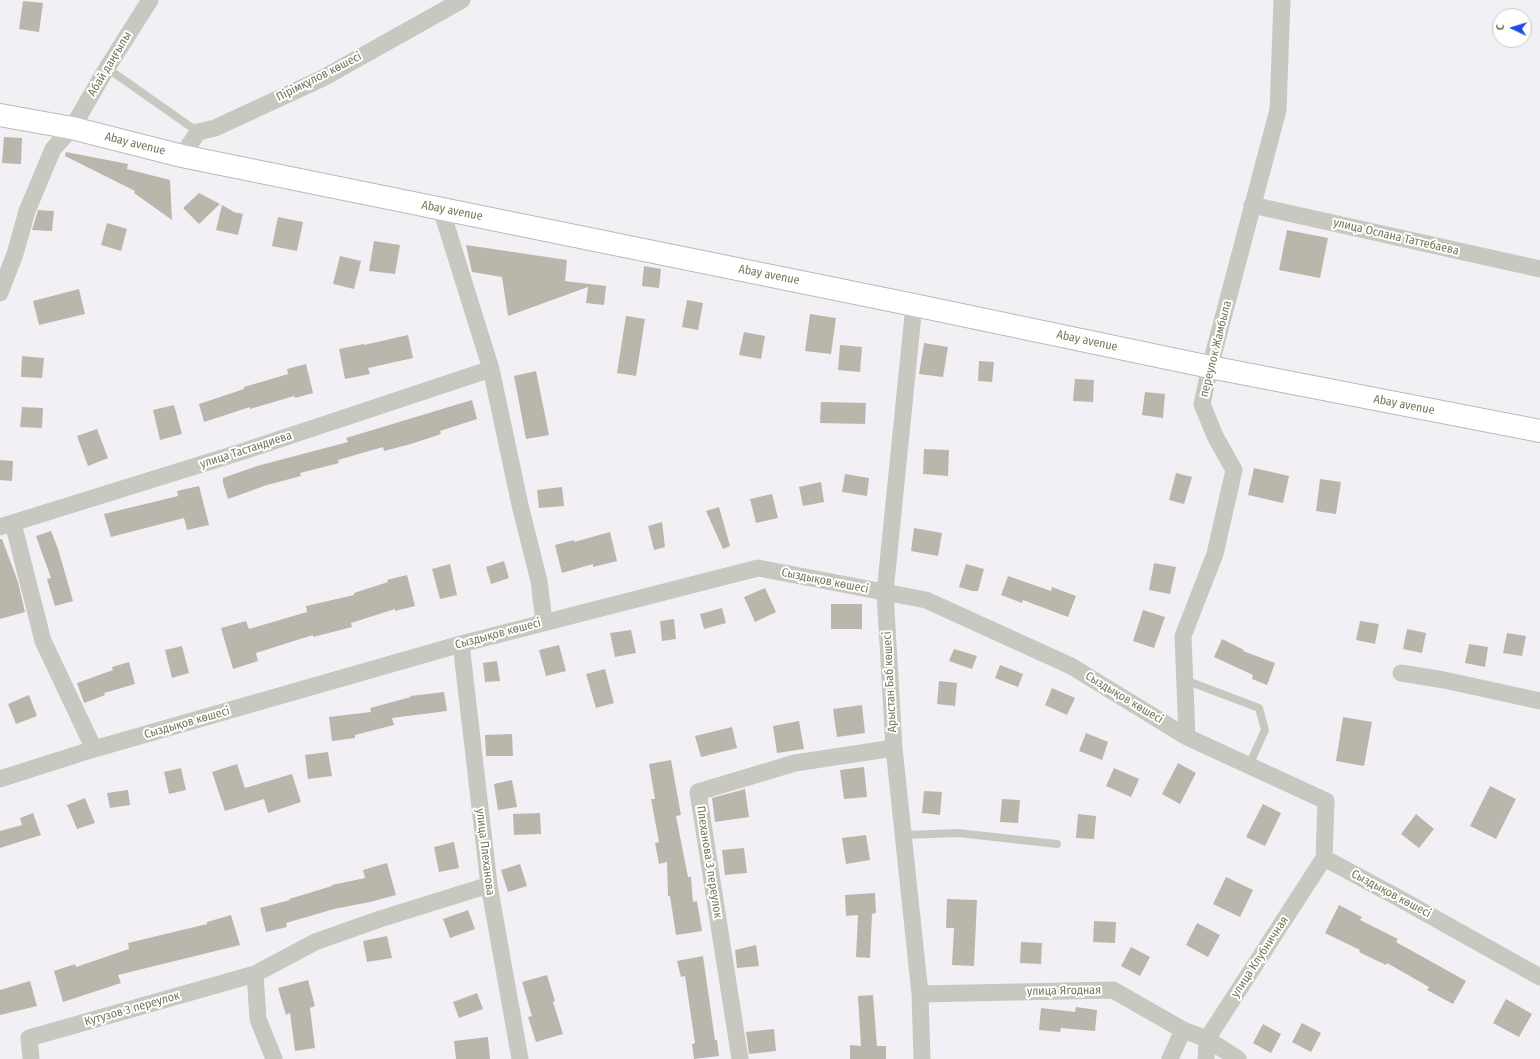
<!DOCTYPE html>
<meta charset="utf-8">
<style>
body{margin:0}
#map{position:relative;width:1540px;height:1059px;overflow:hidden;background:#f3f0f5;font-family:"Fira Sans Condensed",sans-serif}
canvas{display:block}
.north{position:absolute;left:1492px;top:8px;width:40px;height:40px;box-sizing:border-box;background:#fff;border:1px solid #c9c9bd;border-radius:50%;rotate:274deg;font-size:11px;font-weight:700;line-height:16px;text-align:center;color:#77775b}
.north::after{content:'';display:block;margin:auto;width:14px;height:18px;background:#1e4ae7;clip-path:polygon(50% 0,100% 100%,50% 72%,0 100%)}
</style>
<div id="map">
<canvas width="1540" height="1059"></canvas>
<div class="north">С</div>
</div>
<script>
const ctx = document.querySelector('canvas').getContext('2d');
ctx.lineJoin = 'round';
function fill(path, color) {
  ctx.fillStyle = color;
  ctx.fill(path, 'evenodd');
}
function strokePath(path, color, width, dash) {
  ctx.strokeStyle = color;
  ctx.lineWidth = width;
  ctx.lineCap = dash ? 'butt' : 'round';
  ctx.setLineDash(dash || []);
  ctx.stroke(path);
}
function write(font, color, halo, rows, align = 'center') {
  ctx.font = font + ' "Fira Sans Condensed",sans-serif';
  ctx.lineWidth = 4;
  ctx.setLineDash([]);
  ctx.textBaseline = 'middle';
  ctx.strokeStyle = halo;
  ctx.fillStyle = color;
  for (const [text, x, y, turn = 0] of rows) {
    ctx.save();
    ctx.translate(x, y);
    ctx.rotate((+turn || 0) * Math.PI / 180);
    ctx.textAlign = isNaN(turn) ? turn : align;
    if (halo) ctx.strokeText(text, 0, 0);
    ctx.fillText(text, 0, 0);
    ctx.restore();
  }
}
fill(new Path2D(`
 M 23,1 L 43,3 L 39,32 L 19,29 Z
 M 4,137 L 22,138 L 21,164 L 2,163 Z
 M 66,152 L 128,164 L 127,169 L 170,180 L 172,220 L 134,193 L 135,191 L 65,156 Z
 M 199,193 L 220,204 L 199,224 L 183,208 Z
 M 222,205 L 234,212 L 243,214 L 238,235 L 216,230 Z
 M 38,210 L 54,211 L 52,231 L 32,230 Z
 M 278,217 L 303,222 L 297,251 L 272,246 Z
 M 107,223 L 127,229 L 121,251 L 101,245 Z
 M 1287,230 L 1328,238 L 1320,278 L 1279,270 Z
 M 374,241 L 400,245 L 395,274 L 369,271 Z
 M 466,245 L 567,260 L 565,281 L 606,286 L 604,305 L 586,303 L 588,287 L 508,316 L 502,277 L 472,272 Z
 M 340,256 L 361,261 L 354,289 L 333,284 Z
 M 644,266 L 661,269 L 659,288 L 642,286 Z
 M 79,289 L 85,314 L 39,325 L 33,301 Z
 M 687,300 L 703,303 L 698,330 L 682,327 Z
 M 810,314 L 836,318 L 831,354 L 805,351 Z
 M 626,316 L 645,319 L 636,376 L 617,373 Z
 M 744,332 L 765,336 L 761,359 L 739,355 Z
 M 408,335 L 413,358 L 368,368 L 370,374 L 345,379 L 339,349 L 364,344 L 364,345 Z
 M 924,343 L 948,347 L 943,377 L 919,374 Z
 M 840,345 L 862,347 L 860,372 L 838,370 Z
 M 22,356 L 44,358 L 42,378 L 21,377 Z
 M 979,361 L 994,362 L 992,382 L 978,381 Z
 M 306,364 L 313,393 L 295,398 L 294,396 L 250,409 L 250,407 L 204,422 L 199,404 L 244,389 L 244,387 L 288,374 L 287,369 Z
 M 536,371 L 549,435 L 526,439 L 514,376 Z
 M 1075,379 L 1094,380 L 1093,402 L 1073,401 Z
 M 1145,392 L 1165,394 L 1163,418 L 1142,415 Z
 M 472,400 L 477,419 L 440,431 L 441,434 L 411,444 L 384,451 L 383,447 L 338,460 L 339,463 L 300,473 L 301,476 L 267,485 L 228,499 L 223,483 L 223,478 L 257,466 L 348,442 L 346,438 Z
 M 821,402 L 866,403 L 865,424 L 820,423 Z
 M 174,405 L 182,434 L 160,440 L 153,410 Z
 M 22,407 L 43,408 L 42,428 L 20,427 Z
 M 97,429 L 108,458 L 88,466 L 77,436 Z
 M 924,449 L 949,450 L 948,476 L 923,474 Z
 M 0,460 L 13,461 L 12,481 L 0,480 Z
 M 1254,468 L 1289,476 L 1283,503 L 1248,495 Z
 M 1176,473 L 1192,477 L 1184,504 L 1169,500 Z
 M 845,474 L 869,478 L 867,496 L 842,492 Z
 M 1320,479 L 1341,482 L 1336,514 L 1316,511 Z
 M 821,482 L 824,502 L 803,506 L 799,487 Z
 M 199,486 L 209,525 L 187,530 L 184,518 L 111,537 L 104,514 L 178,496 L 177,491 Z
 M 562,487 L 564,506 L 539,508 L 537,490 Z
 M 772,494 L 778,518 L 756,523 L 750,499 Z
 M 719,507 L 730,546 L 723,549 L 706,511 Z
 M 662,522 L 665,547 L 654,550 L 648,526 Z
 M 914,528 L 942,533 L 938,556 L 911,551 Z
 M 51,531 L 58,549 L 73,601 L 55,606 L 47,579 L 51,578 L 36,536 Z
 M 610,532 L 617,561 L 593,567 L 593,564 L 562,573 L 555,545 L 574,540 L 574,542 Z
 M 0,539 L 2,539 L 18,582 L 25,612 L 0,619 Z
 M 504,561 L 509,578 L 491,584 L 486,567 Z
 M 1154,563 L 1176,567 L 1170,594 L 1149,590 Z
 M 450,564 L 457,595 L 440,599 L 432,569 Z
 M 966,564 L 984,569 L 978,591 L 972,591 L 959,587 Z
 M 407,575 L 415,606 L 395,611 L 395,609 L 351,623 L 352,627 L 313,637 L 313,635 L 256,653 L 258,661 L 233,669 L 221,628 L 246,621 L 249,629 L 307,612 L 306,606 L 354,595 L 354,593 L 388,582 L 387,580 Z
 M 1008,576 L 1051,591 L 1052,587 L 1076,596 L 1068,617 L 1023,600 L 1022,603 L 1001,595 Z
 M 765,588 L 776,612 L 755,622 L 744,597 Z
 M 831,604 L 862,604 L 862,629 L 831,629 Z
 M 722,608 L 726,623 L 704,629 L 700,614 Z
 M 1143,610 L 1165,617 L 1154,648 L 1133,641 Z
 M 674,619 L 676,639 L 662,641 L 660,621 Z
 M 1360,621 L 1379,624 L 1375,644 L 1356,640 Z
 M 1407,629 L 1426,633 L 1422,653 L 1403,649 Z
 M 631,630 L 636,653 L 615,657 L 610,633 Z
 M 1507,633 L 1526,636 L 1522,656 L 1503,653 Z
 M 1222,639 L 1244,650 L 1243,651 L 1275,663 L 1267,685 L 1252,679 L 1253,675 L 1214,657 Z
 M 1469,644 L 1488,647 L 1485,667 L 1465,663 Z
 M 559,645 L 566,671 L 546,676 L 539,650 Z
 M 182,646 L 189,673 L 172,678 L 165,650 Z
 M 954,649 L 977,656 L 972,669 L 949,661 Z
 M 497,661 L 500,681 L 485,682 L 483,663 Z
 M 129,662 L 135,684 L 104,693 L 105,695 L 84,703 L 77,683 L 113,670 L 112,667 Z
 M 1000,665 L 1023,674 L 1018,687 L 995,678 Z
 M 605,669 L 614,703 L 596,708 L 586,674 Z
 M 939,681 L 957,683 L 955,706 L 937,704 Z
 M 1052,688 L 1075,698 L 1067,715 L 1045,705 Z
 M 444,692 L 447,711 L 392,718 L 394,725 L 355,735 L 355,738 L 332,741 L 329,717 L 371,712 L 370,708 L 411,697 L 410,696 Z
 M 29,695 L 37,716 L 16,724 L 8,704 Z
 M 862,705 L 865,733 L 837,737 L 833,709 Z
 M 1343,717 L 1372,722 L 1364,766 L 1336,761 Z
 M 799,721 L 804,749 L 777,753 L 773,726 Z
 M 732,727 L 737,748 L 701,757 L 695,736 Z
 M 1086,733 L 1108,742 L 1102,760 L 1079,751 Z
 M 512,734 L 513,756 L 486,756 L 485,735 Z
 M 328,752 L 332,776 L 308,779 L 305,755 Z
 M 671,760 L 681,815 L 676,816 L 688,877 L 691,877 L 693,902 L 697,901 L 702,931 L 676,935 L 670,896 L 668,896 L 667,862 L 659,864 L 655,843 L 659,842 L 651,799 L 655,799 L 649,764 Z
 M 1178,763 L 1196,773 L 1180,804 L 1162,794 Z
 M 237,764 L 245,788 L 292,774 L 301,802 L 268,813 L 264,799 L 225,811 L 212,772 Z
 M 864,767 L 867,797 L 844,799 L 840,770 Z
 M 181,768 L 186,790 L 169,794 L 164,772 Z
 M 1114,768 L 1139,779 L 1131,797 L 1106,786 Z
 M 512,780 L 517,807 L 498,810 L 494,784 Z
 M 1490,786 L 1516,799 L 1496,839 L 1470,826 Z
 M 745,789 L 749,817 L 715,822 L 712,798 Z
 M 128,790 L 130,805 L 110,808 L 107,793 Z
 M 924,791 L 942,792 L 940,815 L 922,813 Z
 M 85,798 L 95,823 L 77,829 L 67,805 Z
 M 1002,799 L 1020,800 L 1018,823 L 1000,822 Z
 M 1263,804 L 1281,813 L 1265,846 L 1246,837 Z
 M 33,813 L 41,835 L 0,848 L 0,831 L 22,825 L 20,818 Z
 M 540,813 L 541,834 L 514,835 L 513,814 Z
 M 1078,814 L 1096,816 L 1094,839 L 1076,838 Z
 M 1416,814 L 1434,829 L 1419,848 L 1401,834 Z
 M 866,835 L 870,860 L 846,864 L 842,838 Z
 M 454,842 L 459,868 L 439,872 L 434,847 Z
 M 744,848 L 747,873 L 725,875 L 722,850 Z
 M 387,863 L 396,895 L 370,902 L 334,909 L 286,923 L 287,927 L 266,932 L 260,908 L 290,900 L 289,899 L 332,886 L 332,885 L 365,878 L 363,870 Z
 M 520,864 L 527,886 L 508,892 L 501,870 Z
 M 1226,877 L 1253,890 L 1240,917 L 1213,904 Z
 M 875,893 L 876,913 L 872,914 L 870,958 L 856,957 L 858,915 L 846,916 L 845,895 Z
 M 947,899 L 977,900 L 974,966 L 952,965 L 954,928 L 946,928 Z
 M 1339,905 L 1362,917 L 1360,920 L 1398,939 L 1396,942 L 1466,981 L 1453,1004 L 1427,990 L 1429,987 L 1387,963 L 1386,965 L 1359,952 L 1360,950 L 1325,933 Z
 M 468,910 L 475,929 L 450,938 L 443,919 Z
 M 231,915 L 240,945 L 118,975 L 121,983 L 63,1002 L 54,971 L 75,964 L 76,967 L 129,949 L 128,943 L 207,924 L 207,922 Z
 M 1094,921 L 1116,922 L 1115,943 L 1093,942 Z
 M 1197,923 L 1220,935 L 1208,957 L 1186,945 Z
 M 387,936 L 392,958 L 367,962 L 363,941 Z
 M 1021,942 L 1042,943 L 1041,964 L 1020,963 Z
 M 756,945 L 759,966 L 737,968 L 735,950 Z
 M 1131,947 L 1150,957 L 1140,976 L 1121,966 Z
 M 703,956 L 715,1040 L 717,1040 L 719,1056 L 694,1059 L 692,1044 L 695,1043 L 685,976 L 681,977 L 677,961 Z
 M 547,975 L 555,1001 L 553,1002 L 563,1034 L 536,1042 L 528,1017 L 532,1016 L 522,982 Z
 M 308,980 L 315,1006 L 310,1008 L 315,1048 L 295,1051 L 290,1013 L 286,1015 L 278,988 Z
 M 30,981 L 37,1006 L 0,1015 L 0,990 Z
 M 477,993 L 483,1009 L 459,1018 L 453,1002 Z
 M 873,995 L 877,1046 L 886,1046 L 886,1059 L 850,1059 L 850,1045 L 861,1046 L 858,996 Z
 M 1506,999 L 1532,1014 L 1519,1037 L 1493,1023 Z
 M 1076,1007 L 1097,1010 L 1095,1031 L 1061,1028 L 1060,1032 L 1039,1030 L 1041,1008 L 1075,1012 Z
 M 1302,1023 L 1321,1033 L 1311,1052 L 1292,1042 Z
 M 1263,1024 L 1281,1034 L 1271,1053 L 1253,1043 Z
 M 774,1029 L 776,1051 L 749,1054 L 746,1032 Z
 M 488,1037 L 490,1059 L 456,1059 L 454,1041 Z`), '#b9b7ab');
const secondary = new Path2D(`
 M 0,115 L 72,128 L 182,156 L 914,305 L 1210,367 L 1540,431`);
strokePath(secondary, '#bbbbb1', 24);
strokePath(new Path2D(`
 M 107,68 L 198,132
 M 1185,680 L 1259,708 L 1265,730 L 1249,765
 M 903,835 L 958,833 L 1057,844`), '#c8c8c1', 8);
strokePath(new Path2D(`
 M 182,156 L 198,132 L 215,128 L 323,78 L 462,0
 M 1252,205 L 1540,269
 M 441,209 L 491,369 L 520,505 L 539,581 L 544,622
 M 0,293 L 15,254 L 27,211 L 53,149 L 72,128 L 107,68 L 150,0
 M 914,305 L 885,592 L 894,748 L 920,994 L 922,1059
 M 13,523 L 43,641 L 94,749
 M 0,527 L 244,451 L 491,369
 M 461,644 L 489,885 L 520,1059
 M 1401,673 L 1444,680 L 1540,701
 M 1187,737 L 1183,636 L 1215,554 L 1234,470 L 1215,436 L 1202,404 L 1210,367 L 1278,110 L 1282,0
 M 0,779 L 94,749 L 461,644 L 758,568 L 926,600 L 1071,666 L 1187,737 L 1326,801 L 1324,858 L 1395,896 L 1540,977
 M 255,974 L 258,1019 L 274,1059
 M 920,994 L 1113,990 L 1183,1030 L 1207,1039 L 1238,1059
 M 31,1059 L 29,1038 L 255,974 L 315,942 L 380,919 L 489,885
 M 740,1059 L 698,792 L 795,763 L 894,748
 M 1170,1059 L 1183,1030
 M 1206,1059 L 1207,1039 L 1324,858`), '#c8c8c1', 17);
strokePath(secondary, '#fff', 22);
write('12px', '#77775b', '#fff', [
 ["Абай даңғылы",110,64,-59],
 ["Пірімқұлов көшесі",319,77,-27],
 ["Abay avenue",135,144,14],
 ["Abay avenue",452,211,11],
 ["улица Ослана Таттебаева",1396,237,13],
 ["Abay avenue",769,275,11],
 ["Abay avenue",1087,341,12],
 ["переулок Жамбыла",1216,349,-76],
 ["Abay avenue",1404,405,11],
 ["улица Тастандиева",246,450,-18],
 ["Сыздықов көшесі",825,581,11],
 ["Сыздықов көшесі",498,634,-15],
 ["Арыстан Баб көшесі",890,682,-93],
 ["Сыздықов көшесі",1124,698,31],
 ["Сыздықов көшесі",187,723,-16],
 ["улица Плеханова",485,852,83],
 ["Плеханова 3 переулок",709,862,81],
 ["Сыздықов көшесі",1391,894,28],
 ["улица Клубничная",1260,957,-57],
 ["улица Ягодная",1064,991,-1],
 ["Кутузов 3 переулок",132,1009,-16]
]);
</script>
